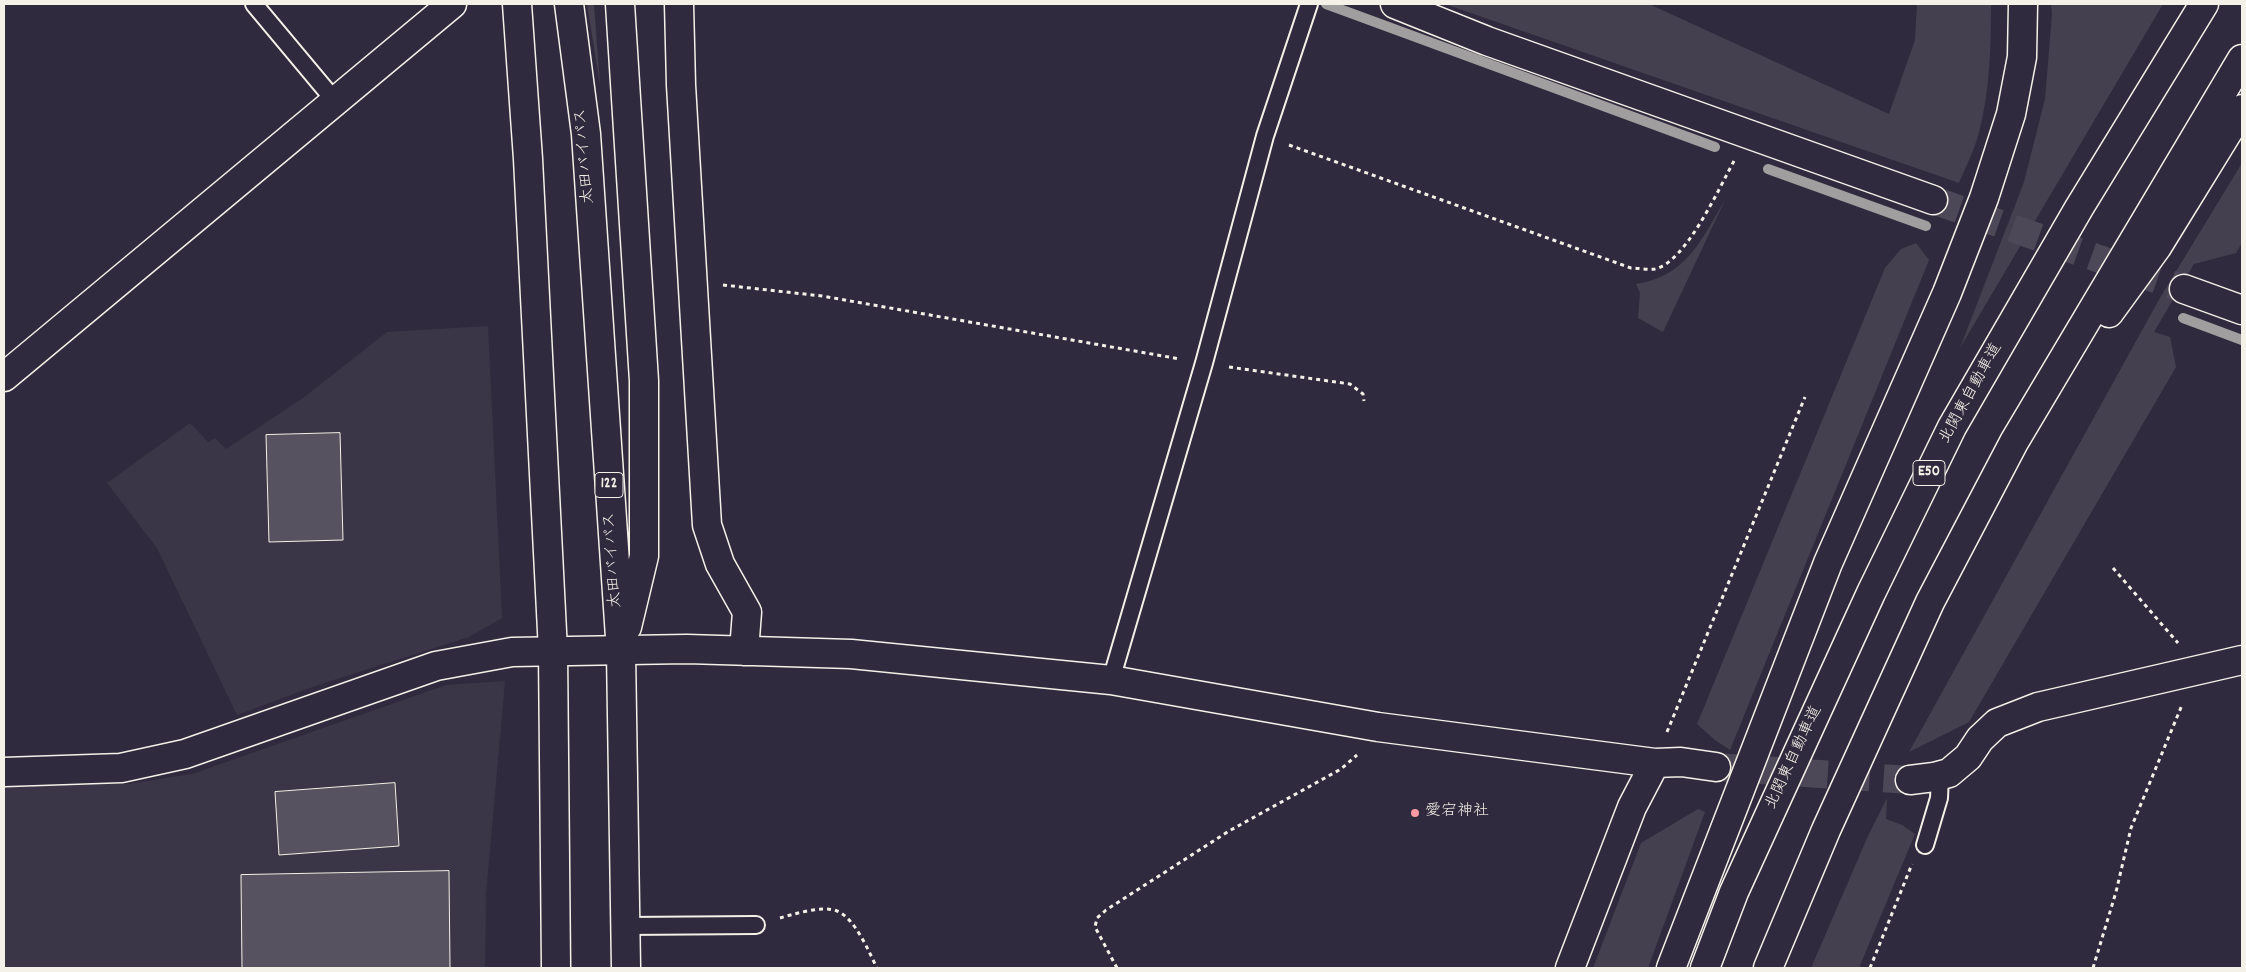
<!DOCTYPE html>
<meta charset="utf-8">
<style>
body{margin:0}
#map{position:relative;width:2246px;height:972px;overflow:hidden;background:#2f2a3d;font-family:Dekko,sans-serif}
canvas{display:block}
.frame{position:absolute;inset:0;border:5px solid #f4f1e8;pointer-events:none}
</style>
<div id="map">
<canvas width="2246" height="972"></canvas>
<div class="frame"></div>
</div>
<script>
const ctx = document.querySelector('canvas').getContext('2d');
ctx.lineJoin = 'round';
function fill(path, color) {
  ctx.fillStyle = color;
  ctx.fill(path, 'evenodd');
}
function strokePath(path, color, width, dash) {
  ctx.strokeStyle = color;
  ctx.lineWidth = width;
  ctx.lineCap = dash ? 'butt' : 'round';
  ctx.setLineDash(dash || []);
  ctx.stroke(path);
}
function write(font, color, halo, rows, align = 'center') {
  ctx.font = font + ' Dekko,"Klee One",sans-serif';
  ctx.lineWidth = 4;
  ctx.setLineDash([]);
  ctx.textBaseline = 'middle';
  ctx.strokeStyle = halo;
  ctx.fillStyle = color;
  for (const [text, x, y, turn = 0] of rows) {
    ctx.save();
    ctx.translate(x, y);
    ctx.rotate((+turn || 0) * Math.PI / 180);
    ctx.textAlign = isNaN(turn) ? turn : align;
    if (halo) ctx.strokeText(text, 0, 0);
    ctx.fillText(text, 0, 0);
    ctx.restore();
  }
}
fill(new Path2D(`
 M 488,326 L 502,618 L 469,637 L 318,685 L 237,715 L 157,548 L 107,483 L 190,423 L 208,442 L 215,438 L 226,449 L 303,398 L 387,332 Z
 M 505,681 L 486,894 L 485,968 L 4,968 L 4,783 L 128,784 L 192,774 L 446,685 Z`), '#3b3647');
fill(new Path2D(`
 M 587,4 L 594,4 L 600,85 Z
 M 1445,4 L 1649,4 L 1889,114 L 1915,40 L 1917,4 L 1991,4 C 1991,46 1990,91 1979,132 C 1975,149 1966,166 1959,183 Z
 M 2051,4 L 2163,4 L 1960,348 L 2024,182 L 2045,99 L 2052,14 Z
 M 2242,163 L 2242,243 L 2236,253 L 2194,264 L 2154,332 L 2170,337 L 2176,367 L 1969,722 L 1909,752 L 2161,296 Z
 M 1725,200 L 1663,332 L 1638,318 L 1640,293 L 1636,284 C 1687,276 1701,240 1725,200 Z
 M 1916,243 L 1929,260 L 1730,750 L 1715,740 L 1697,724 L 1885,268 L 1901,249 Z
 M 1887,798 L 1886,819 L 1902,825 L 1915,834 L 1859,968 L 1811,968 L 1868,836 Z
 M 1698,809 L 1705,812 L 1648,968 L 1593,968 L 1641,843 Z`), '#454050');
strokePath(new Path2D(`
 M 1326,4 L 1715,147
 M 1768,169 L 1926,226
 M 2183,318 L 2242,340`), '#a19ea0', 10);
const building = new Path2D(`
 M 340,433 L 343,540 L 269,542 L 266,435 Z
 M 395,783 L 399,846 L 279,855 L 275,792 Z
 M 449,871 L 450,968 L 242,968 L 241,875 Z`);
fill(building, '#56525f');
strokePath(building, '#f4f1e8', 1);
strokePath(new Path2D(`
 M 1933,200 L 2184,289
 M 1716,767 L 1910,780`), '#4d4857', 28, [28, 14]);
const lane = new Path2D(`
 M 254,4 L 335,101
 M 1111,680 L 1204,363 L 1265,136 L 1309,4
 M 1925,845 L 1939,798 L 1940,776
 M 625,926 L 756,925`);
const street = new Path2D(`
 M 679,4 L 681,85 L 707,525 L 720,564 L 747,612 L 744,651
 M 1395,4 L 1487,41 L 1933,200
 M 2184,289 L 2242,310
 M 4,377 L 452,4
 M 4,772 L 121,768 L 185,754 L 436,666 L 512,652 L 687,649 L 851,654 L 1111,680 L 1378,727 L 1655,763 L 1681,762 L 1716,767
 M 1910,780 L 1934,777 L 1949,773 L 1968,757 L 1980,739 L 1997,723 L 2038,707 L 2242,660
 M 1570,968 L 1632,807 L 1655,763`);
const highway = new Path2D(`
 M 517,4 L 528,159 L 553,651 L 556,968
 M 569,4 L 586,134 L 621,652 L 626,968
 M 620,4 L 644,381 L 644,556 L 627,627
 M 2109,313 L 2157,247 L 2242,109
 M 1671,968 L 1828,563 L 1947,293 L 1984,198 L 2011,114 L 2022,57 L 2023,4
 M 1705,968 L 1734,892 L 1871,593 L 1952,427 L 2079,208 L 2204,4
 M 1768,968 L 1826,830 L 1930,602 L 2014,442 L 2242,59`);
strokePath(lane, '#f4f1e8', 20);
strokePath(street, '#f4f1e8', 31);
strokePath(highway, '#f4f1e8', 31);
strokePath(new Path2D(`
 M 1289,145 L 1631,268 C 1639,268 1648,270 1655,269 C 1686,262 1719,188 1734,161
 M 723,285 L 822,296 L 1180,359
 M 1229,367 L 1350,384 L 1363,394 L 1364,401
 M 2113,568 L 2178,643
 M 1667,732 L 1805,397
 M 780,918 C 794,914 823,905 837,911 C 855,918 869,952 877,968
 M 1117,968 L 1095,927 L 1097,918 L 1106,910 L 1229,831 L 1341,769 L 1357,755
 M 1870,968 L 1912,864
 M 2093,968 L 2116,892 L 2131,828 L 2182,705`), '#f4f1e8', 3, [4, 4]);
strokePath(lane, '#2f2a3d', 16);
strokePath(street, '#2f2a3d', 28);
strokePath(highway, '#2f2a3d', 28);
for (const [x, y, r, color] of [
 [1415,813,5,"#ff9aa2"]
]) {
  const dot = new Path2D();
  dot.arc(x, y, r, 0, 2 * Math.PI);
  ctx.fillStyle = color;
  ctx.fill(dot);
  strokePath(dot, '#2f2a3d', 2);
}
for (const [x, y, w] of [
 [1929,473,32],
 [609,485,28]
]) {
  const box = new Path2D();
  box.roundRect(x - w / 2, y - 12.5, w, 25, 4);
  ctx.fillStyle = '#2f2a3d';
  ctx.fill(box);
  strokePath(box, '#f4f1e8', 1);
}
write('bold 15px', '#f4f1e8', null, [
 ["E50",1929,473],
 ["122",609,485]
]);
write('16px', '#f4f1e8', '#2f2a3d', [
 ["太田バイパス",586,156,-95],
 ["北関東自動車道",1972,394,-61],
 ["太田バイパス",614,560,-94],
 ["北関東自動車道",1795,758,-65]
]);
write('16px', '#f4f1e8', '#2f2a3d', [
 ["愛宕神社",1425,813]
], 'left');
</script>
